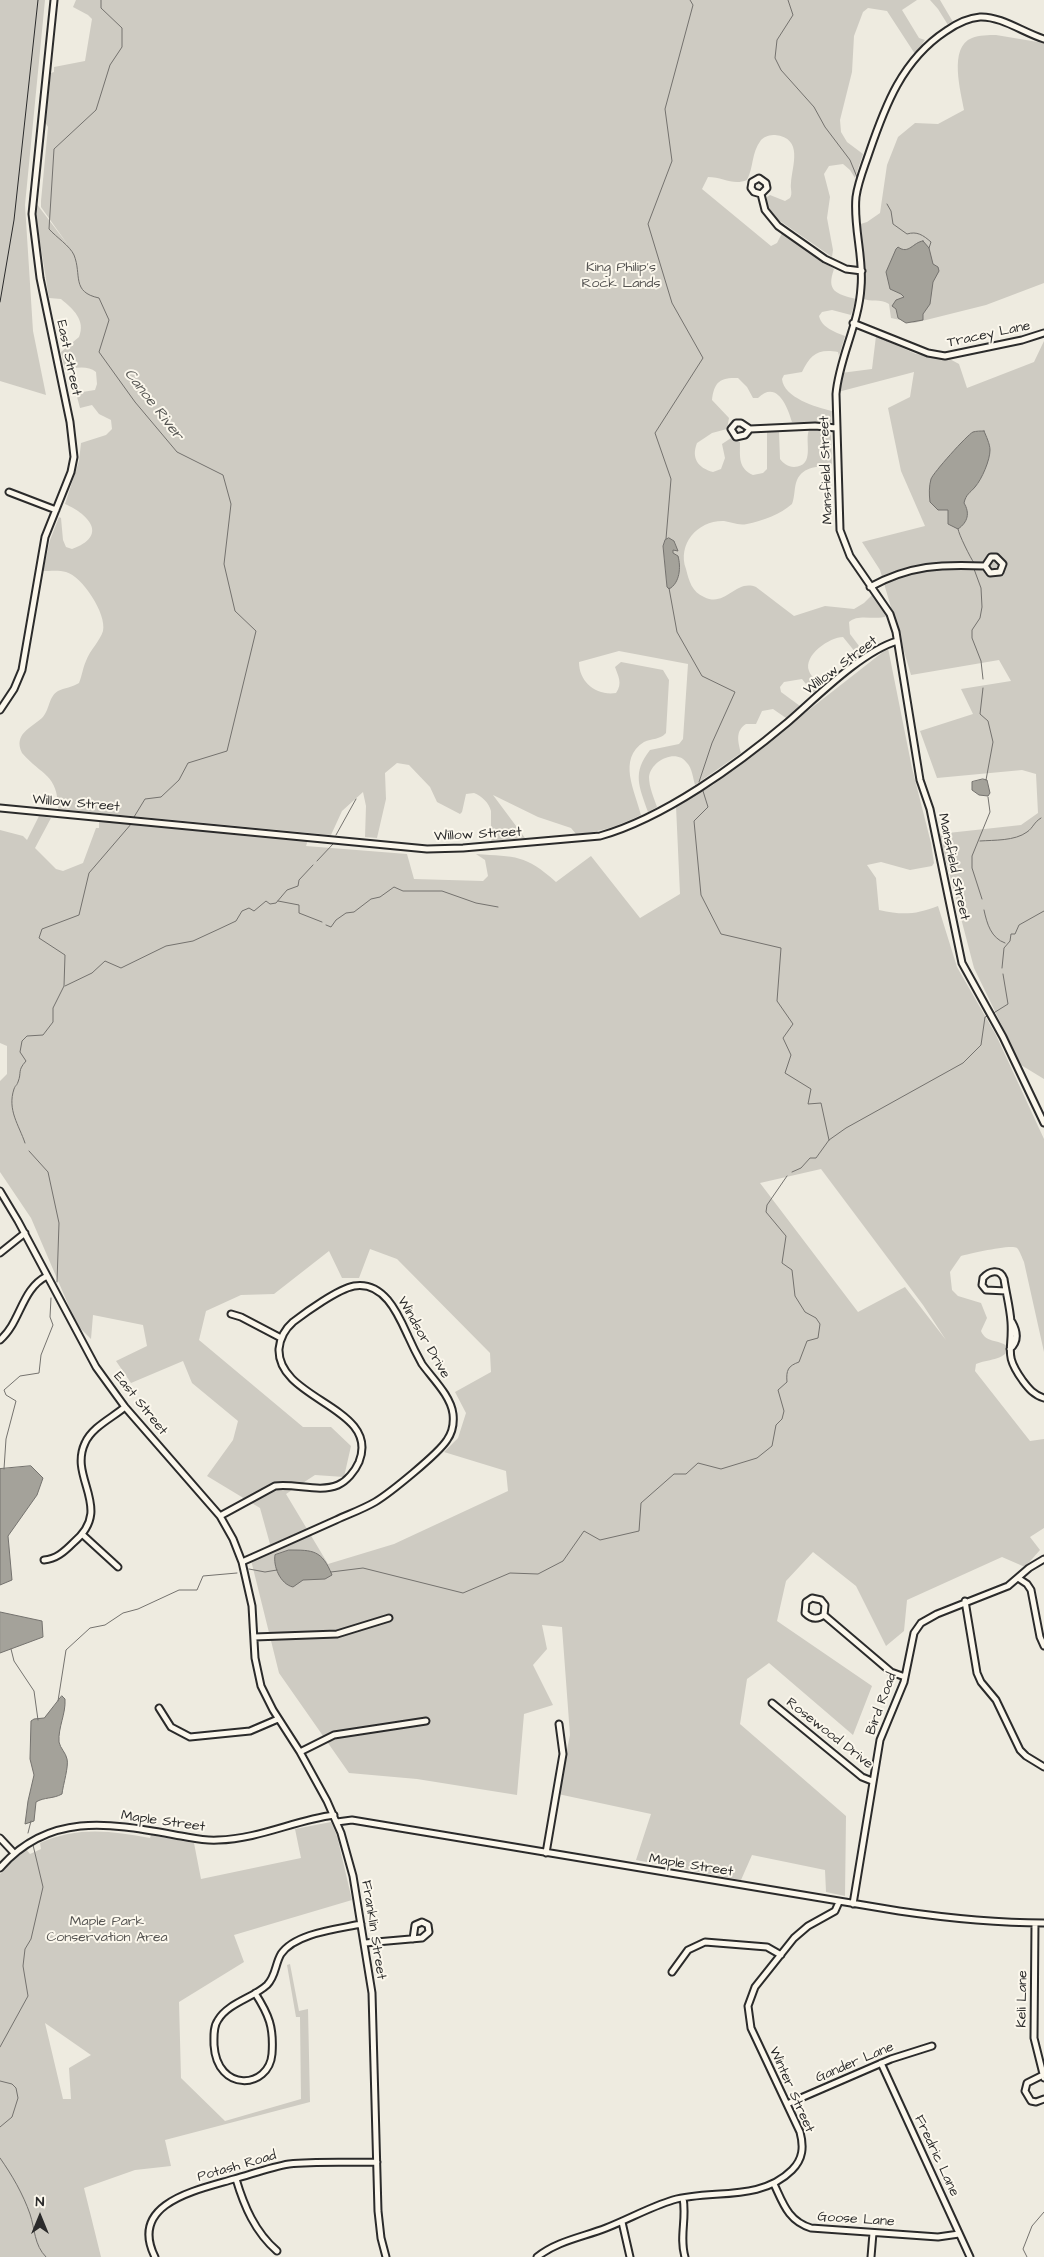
<!DOCTYPE html>
<meta charset="utf-8">
<style>
body{margin:0}
#map{position:relative;width:1044px;height:2257px;overflow:hidden;background:#eeebe0;font-family:"Architects Daughter",sans-serif}
canvas{display:block}
.north{position:absolute;left:15px;top:2192px;width:50px;height:50px;-webkit-text-stroke:4px #fbf7ec;paint-order:stroke;rotate:0deg;font-size:14px;font-weight:700;line-height:20px;text-align:center;color:#2b2b2b}
.north::after{content:'';display:block;margin:auto;width:18px;height:22px;background:#2b2b2b;clip-path:polygon(50% 0,100% 100%,50% 72%,0 100%)}
</style>
<div id="map">
<canvas width="1044" height="2257"></canvas>
<div class="north">N</div>
</div>
<script>
const ctx = document.querySelector('canvas').getContext('2d');
ctx.lineJoin = 'round';
function fill(path, color) {
  ctx.fillStyle = color;
  ctx.fill(path, 'evenodd');
}
function strokePath(path, color, width, dash) {
  ctx.strokeStyle = color;
  ctx.lineWidth = width;
  ctx.lineCap = dash ? 'butt' : 'round';
  ctx.setLineDash(dash || []);
  ctx.stroke(path);
}
function write(font, color, halo, rows, align = 'center') {
  ctx.font = font + ' "Architects Daughter",sans-serif';
  ctx.lineWidth = 4;
  ctx.setLineDash([]);
  ctx.textBaseline = 'middle';
  ctx.strokeStyle = halo;
  ctx.fillStyle = color;
  for (const [text, x, y, turn = 0] of rows) {
    ctx.save();
    ctx.translate(x, y);
    ctx.rotate((+turn || 0) * Math.PI / 180);
    ctx.textAlign = isNaN(turn) ? turn : align;
    if (halo) ctx.strokeText(text, 0, 0);
    ctx.fillText(text, 0, 0);
    ctx.restore();
  }
}
fill(new Path2D(`
 M 0,0 L 45,0 L 25,205 L 33,331 L 46,395 L 0,381 Z
 M 76,0 L 917,0 L 902,10 L 919,38 L 925,40 L 915,54 L 887,11 L 868,8 L 863,12 L 854,36 L 852,72 L 840,120 L 841,132 L 847,142 L 863,154 L 855,178 L 850,170 L 843,164 L 829,166 L 824,174 L 830,197 L 827,218 L 833,250 L 832,257 L 777,219 L 767,205 L 767,197 L 770,195 L 785,201 L 790,198 C 793,193 790,189 791,183 C 792,166 804,138 775,135 C 770,135 765,136 761,140 C 751,153 754,167 747,180 C 733,186 723,177 708,177 L 702,189 L 771,246 L 777,243 L 782,233 L 834,269 C 826,291 836,294 856,299 L 851,315 L 832,310 L 822,312 L 819,316 C 822,328 835,332 845,336 L 839,356 L 838,352 C 818,348 810,355 802,372 L 784,375 L 782,379 C 784,398 816,407 832,411 L 831,424 L 792,422 C 788,408 777,379 758,398 L 753,398 L 747,387 L 738,378 C 719,377 714,383 712,400 L 729,418 L 727,429 L 712,433 L 697,443 C 691,458 698,468 713,472 L 721,469 L 725,458 L 722,444 L 731,438 L 740,442 C 740,457 738,468 753,475 L 763,473 L 767,469 L 767,432 L 779,432 L 780,459 C 783,463 788,467 794,467 C 816,466 804,441 809,430 L 831,431 L 832,466 C 820,466 803,466 797,480 C 794,487 795,496 792,504 C 781,514 762,521 747,524 C 738,526 732,522 724,521 C 698,520 677,544 686,569 C 689,581 692,592 704,597 C 726,608 735,579 756,587 L 794,616 L 825,606 L 854,609 L 864,603 L 872,595 L 887,616 C 875,621 859,613 849,622 L 850,634 L 865,654 L 860,658 L 843,637 C 830,637 803,655 809,671 C 811,677 818,682 822,686 L 813,693 L 802,679 L 784,682 L 780,687 L 781,692 L 800,706 L 786,718 L 773,709 L 762,711 L 756,724 L 746,724 C 735,731 738,742 741,753 L 695,785 C 693,778 692,768 687,763 C 677,748 651,760 649,777 C 649,787 654,798 657,807 L 648,812 C 639,786 632,773 650,750 L 679,744 L 683,739 L 688,664 L 619,651 L 579,662 C 579,682 596,696 616,693 C 623,683 618,676 615,667 L 621,662 L 663,670 L 669,680 L 666,733 C 660,740 652,738 644,742 C 617,759 635,791 641,815 C 618,826 602,832 576,834 L 571,828 L 538,817 L 493,795 L 525,838 L 491,841 L 491,811 C 489,803 482,796 474,793 L 466,794 L 462,812 L 460,814 L 437,802 L 430,787 L 409,765 L 397,763 L 385,773 L 386,799 L 377,838 L 365,837 L 366,806 L 363,792 L 342,811 L 331,835 L 58,809 C 58,774 42,776 22,753 C 13,734 31,728 42,718 C 50,710 48,697 58,691 C 64,688 73,687 79,683 C 82,676 83,667 86,661 C 90,650 100,641 103,631 C 107,614 82,576 66,572 C 60,570 50,571 43,571 L 50,540 L 59,517 L 61,518 L 63,540 L 66,547 L 72,549 C 108,536 90,515 65,504 L 79,461 L 81,443 L 106,435 L 112,429 L 111,420 L 99,414 L 92,405 L 80,408 L 76,393 L 95,390 L 97,384 L 96,372 C 87,365 75,368 65,370 L 61,352 L 79,337 C 86,320 73,309 61,299 L 49,298 L 36,217 L 36,203 L 68,245 L 41,207 L 41,201 L 48,127 L 45,122 L 51,73 L 54,72 L 54,67 L 85,61 L 92,19 L 88,15 L 73,7 ZM 665,540 L 675,542 L 676,550 L 673,550 L 667,587 L 663,546 Z
 M 930,0 L 940,0 L 953,22 L 948,25 L 938,9 Z
 M 996,35 L 1044,43 L 1044,283 L 986,305 L 914,323 L 891,318 L 889,304 C 880,298 871,303 862,298 L 863,257 L 854,226 L 867,222 L 880,213 L 887,165 L 898,137 L 915,123 L 938,124 L 964,110 C 961,92 948,47 972,38 C 979,35 989,35 996,35 Z
 M 876,336 L 916,354 L 946,357 L 959,364 L 967,388 L 1034,362 L 1044,341 L 1044,1079 L 1021,1065 L 974,968 L 939,834 L 1021,825 L 1038,813 L 1036,774 L 1022,770 L 937,778 L 920,731 L 973,714 L 961,689 L 1011,681 L 999,660 L 911,675 L 880,570 L 862,542 L 925,526 L 901,471 L 888,408 L 910,397 L 914,372 L 838,392 L 841,373 L 872,369 Z
 M 888,648 L 912,768 L 931,843 L 934,863 L 932,866 L 910,870 L 881,862 L 867,865 L 876,878 L 879,910 C 902,915 915,915 938,906 L 957,967 L 996,1035 L 1044,1139 L 1044,1352 L 1024,1262 C 1022,1258 1020,1251 1017,1248 C 1010,1244 970,1254 961,1256 L 950,1272 L 952,1290 L 958,1296 L 981,1303 L 987,1318 L 981,1331 C 986,1344 1002,1339 1009,1348 C 1004,1361 987,1359 976,1364 L 975,1371 L 1030,1441 L 1044,1439 L 1044,1528 L 1030,1537 L 1040,1550 L 1025,1567 L 1002,1557 L 907,1600 L 904,1631 L 886,1646 L 856,1586 L 813,1552 L 786,1581 L 777,1621 L 872,1686 L 853,1735 L 769,1663 L 747,1679 L 740,1724 L 846,1816 L 845,1896 L 826,1892 L 825,1870 L 752,1855 L 741,1880 L 636,1860 L 651,1814 L 558,1794 L 570,1735 L 562,1627 L 542,1625 L 547,1649 L 533,1665 L 553,1705 L 524,1714 L 517,1795 L 417,1779 L 349,1773 L 279,1673 L 250,1556 L 270,1544 L 260,1508 L 207,1476 L 233,1440 L 238,1421 L 192,1383 L 183,1361 L 131,1383 L 116,1361 L 147,1346 L 143,1325 L 93,1315 L 91,1339 L 77,1325 L 31,1218 L 0,1172 L 0,1081 L 7,1074 L 7,1046 L 0,1043 L 0,830 L 23,836 L 27,840 L 39,816 L 51,818 L 35,848 L 56,869 L 63,871 L 83,863 L 96,828 L 99,828 L 99,821 L 308,840 L 306,846 L 407,854 L 414,879 L 483,881 L 488,876 L 485,860 L 476,854 C 516,857 525,854 556,882 L 591,856 L 640,918 L 680,894 L 676,806 L 713,785 ZM 821,1169 L 923,1305 L 946,1340 L 905,1287 L 858,1312 L 760,1183 ZM 370,1249 L 397,1259 L 490,1353 L 491,1372 L 455,1392 L 466,1413 L 458,1438 L 444,1452 L 506,1471 L 508,1491 L 394,1544 L 328,1564 L 286,1494 L 315,1475 L 344,1477 L 351,1446 L 331,1427 L 303,1427 L 199,1340 L 206,1311 L 241,1295 L 274,1294 L 329,1251 L 342,1278 L 359,1278 Z
 M 331,1822 L 337,1836 L 352,1900 L 234,1935 L 244,1962 L 179,2002 L 181,2078 L 225,2121 L 301,2099 L 300,2017 L 296,2017 L 287,1965 L 290,1964 L 299,2011 L 308,2009 L 310,2102 L 165,2140 L 171,2166 L 135,2170 L 84,2188 L 101,2257 L 0,2257 L 0,1874 L 24,1850 L 26,1849 L 30,1854 L 41,1849 L 40,1843 C 78,1826 112,1831 150,1838 L 151,1835 L 194,1843 L 201,1879 L 301,1858 L 295,1829 ZM 45,2023 L 91,2055 L 69,2068 L 71,2099 L 63,2099 Z`), '#cecbc2');
const water = new Path2D(`
 M 923,241 L 929,248 L 933,264 L 938,267 L 939,271 L 933,282 L 930,304 L 923,314 L 923,320 L 906,323 L 898,318 L 896,309 L 892,306 L 896,300 L 904,297 L 901,294 L 890,289 L 886,272 L 896,249 L 898,247 C 909,255 913,242 923,241 Z
 M 984,431 C 986,436 990,444 990,450 C 990,460 982,479 975,487 C 970,493 966,494 964,503 C 970,513 968,522 958,529 L 948,524 L 948,510 L 938,510 L 930,502 C 929,494 929,486 931,479 C 933,473 967,435 973,432 C 976,431 981,431 984,431 Z
 M 669,538 L 674,541 L 678,551 L 673,550 L 673,553 L 678,556 C 681,567 680,583 669,589 L 667,587 L 663,546 L 665,540 Z
 M 983,779 L 987,780 L 990,793 L 988,796 L 979,795 L 972,790 L 972,782 Z
 M 31,1466 L 43,1478 L 37,1495 L 8,1536 L 12,1580 L 0,1585 L 0,1469 Z
 M 289,1550 C 313,1550 322,1550 332,1575 L 325,1579 L 303,1580 L 293,1587 C 280,1584 273,1566 275,1555 Z
 M 0,1612 L 42,1621 L 43,1637 L 0,1653 Z
 M 62,1696 L 65,1699 C 66,1714 58,1727 59,1742 C 60,1748 66,1753 67,1759 C 69,1766 63,1785 62,1794 C 53,1799 44,1797 36,1802 L 34,1821 L 25,1824 L 28,1801 L 34,1775 L 30,1759 L 31,1721 L 34,1719 L 44,1718 Z`);
fill(water, '#a4a29a');
strokePath(water, '#74726e', 1);
strokePath(new Path2D(`
 M 101,0 L 101,8 L 122,28 L 122,47 L 110,65 L 96,110 L 54,149 L 49,229 C 56,237 70,246 74,255 C 82,275 71,292 99,298 L 109,320 L 99,352 L 135,402 L 177,452 L 223,475 L 231,504 L 224,564 L 235,611 L 256,631 L 227,751 L 188,763 L 179,780 L 161,797 L 145,799 L 134,817
 M 788,0 L 793,15 L 777,40 L 775,58 L 781,70 L 814,107 L 825,127 L 850,160 L 857,177
 M 887,204 L 891,211 L 893,224 L 907,234 C 917,231 923,235 931,242 L 929,248
 M 958,529 C 959,535 970,557 974,563
 M 666,539 L 671,479 L 655,433 L 703,358 L 672,303 L 648,224 L 672,161 L 665,109 L 693,5 L 690,0
 M 974,569 L 981,588 L 982,607 L 980,618 L 972,630 L 972,638 L 981,661 L 983,679
 M 669,588 L 677,632 L 702,676 L 735,692 L 712,743 L 699,782
 M 983,688 L 980,714 L 988,721 L 993,742 L 986,780
 M 703,791 L 708,807 L 694,821 L 701,895 L 721,934 L 781,948 L 777,1001 L 793,1024 L 783,1038 L 791,1055 L 785,1073 L 811,1089 L 808,1104 L 821,1103 L 829,1140
 M 336,835 L 356,799
 M 980,841 C 994,840 1015,841 1027,832 C 1033,828 1034,822 1041,818
 M 317,861 L 333,844
 M 982,899 L 972,868 L 972,856 L 990,812 L 988,797
 M 278,901 L 299,905 L 299,913 L 322,922
 M 984,910 C 987,924 991,938 1005,943
 M 326,925 L 331,927 L 336,920 L 346,913 L 354,912 L 371,899 L 380,897 L 394,887 L 403,891 L 442,891 L 476,903 L 498,907
 M 1002,968 L 1004,948 L 1010,941 L 1011,934 L 1015,934 L 1019,925 L 1044,911
 M 65,986 L 92,973 L 105,961 L 121,968 L 166,946 L 193,941 L 219,929 L 236,921 L 242,911 L 249,908 L 254,911 L 266,901 L 270,904 L 276,903 L 287,890 L 298,886 L 299,880 L 313,865
 M 992,1014 L 1008,1004 L 1003,974
 M 25,1143 C 19,1125 7,1110 14,1089 C 16,1084 16,1087 18,1082 C 22,1072 17,1071 26,1061 L 20,1052 L 22,1041 L 27,1036 L 43,1035 L 53,1022 L 53,1008 L 64,986 L 65,955 L 39,938 L 42,929 L 79,915 L 89,873 L 132,823
 M 29,1151 L 48,1172 L 59,1223 L 57,1282
 M 792,1172 L 801,1168 L 810,1158 L 816,1158 L 829,1140 L 846,1128 L 963,1063 L 981,1045 L 985,1017 L 988,1016
 M 4,1469 L 6,1439 L 16,1401 L 6,1395 L 4,1390 L 20,1376 L 39,1373 L 41,1355 L 53,1325 L 50,1317 L 51,1298
 M 249,1569 L 265,1572 L 277,1570
 M 331,1572 L 363,1568 L 463,1593 L 510,1573 L 538,1574 L 563,1561 L 584,1531 L 600,1540 L 639,1531 L 641,1503 L 674,1474 L 686,1474 L 698,1463 L 721,1469 L 757,1458 L 772,1446 L 776,1425 L 782,1419 L 784,1411 L 778,1390 L 787,1382 C 786,1370 788,1366 799,1362 L 807,1341 L 818,1338 L 820,1324 L 816,1318 L 805,1312 L 795,1296 L 792,1270 L 782,1263 L 786,1236 L 766,1212 L 767,1205 L 787,1176
 M 11,1649 L 14,1661 L 34,1691 L 38,1720
 M 58,1701 L 66,1650 L 90,1628 L 105,1625 L 123,1613 L 138,1609 L 179,1590 L 197,1590 L 203,1576 L 237,1573
 M 28,1833 L 31,1821
 M 0,2047 L 28,1996 L 23,1966 L 25,1949 L 31,1939 L 43,1887 L 33,1845
 M 0,2081 L 12,2084 L 16,2088 L 18,2098 L 12,2117 L 0,2127
 M 0,2158 C 12,2175 23,2194 30,2214 C 35,2229 34,2245 46,2257
 M 1027,2257 L 1023,2249 L 1032,2226 L 1044,2212`), '#74726e', 1);
const minor = new Path2D(`
 M 1044,39 C 1024,33 1001,16 980,17 C 967,18 956,24 946,31 C 902,60 885,106 869,153 C 864,168 858,182 856,197 C 853,227 864,257 861,287 C 859,324 839,358 836,394 L 840,530 L 850,556 L 890,614 L 896,632 L 920,780 L 930,809 L 962,963 L 1003,1037 L 1044,1123
 M 761,194 L 754,192 L 751,188 L 752,182 L 759,178 L 766,183 L 767,188 L 761,194 L 765,210 L 778,226 L 825,259 L 846,269 L 862,271
 M 853,323 L 928,353 L 945,356 L 1022,340 L 1044,333
 M 750,429 L 745,435 L 736,437 L 731,429 L 736,423 L 741,423 L 750,429 L 815,426 L 836,428
 M 9,492 L 56,510
 M 870,587 C 910,565 942,564 985,566 L 990,573 L 1000,572 L 1003,564 L 996,557 L 991,557 L 985,566
 M 0,710 L 14,689 L 22,670 L 45,537 L 71,472 L 74,457 L 70,422 L 40,278 L 32,214 L 54,0
 M 0,808 L 427,849 L 463,848 L 600,836 C 664,818 737,765 788,722 C 817,697 861,652 897,641
 M 0,1191 L 18,1221 L 96,1367 L 125,1407 L 220,1516 L 233,1539 L 242,1562 L 252,1606 L 255,1658 L 261,1686 L 273,1710 L 300,1752 L 327,1801 L 341,1833 L 353,1876 L 372,1993 L 378,2211 L 381,2238 L 386,2257
 M 0,1253 L 25,1233
 M 1006,1291 L 986,1290 L 982,1285 L 983,1278 C 989,1271 1000,1268 1004,1279 C 1006,1293 1010,1307 1011,1322 C 1013,1351 1003,1353 1023,1381 C 1029,1389 1034,1395 1044,1398
 M 231,1314 L 241,1317 L 281,1338
 M 0,1340 C 21,1322 21,1289 47,1276
 M 1010,1349 C 1019,1341 1017,1331 1012,1322
 M 220,1516 L 275,1486 C 295,1483 319,1493 338,1485 C 347,1481 355,1471 359,1462 C 381,1407 277,1400 279,1349 C 280,1338 285,1329 293,1322 C 306,1312 338,1289 354,1286 C 384,1281 398,1314 408,1336 C 412,1345 417,1355 422,1364 C 432,1378 451,1396 453,1414 C 454,1423 452,1433 447,1440 C 438,1454 390,1493 375,1502 C 363,1509 349,1514 336,1520 C 305,1534 274,1548 242,1562
 M 83,1535 L 118,1567
 M 44,1560 C 56,1559 64,1552 73,1543 C 115,1508 68,1479 85,1443 C 92,1427 112,1418 125,1407
 M 1018,1578 L 1027,1584 L 1031,1590 L 1040,1637 L 1044,1646
 M 965,1601 L 977,1673 L 981,1682 L 996,1700 L 1020,1750 L 1026,1756 L 1044,1767
 M 824,1615 L 825,1605 L 821,1600 L 812,1598 L 806,1602 L 805,1613 C 811,1619 817,1620 824,1615 L 891,1672 L 905,1677
 M 254,1637 L 337,1634 L 389,1618
 M 772,1703 L 862,1777 L 872,1781
 M 159,1708 L 171,1727 L 190,1737 L 250,1731 L 278,1719
 M 300,1752 L 334,1735 L 426,1721
 M 337,1822 L 352,1820 L 899,1911 C 947,1918 995,1923 1044,1923
 M 0,1838 L 14,1853
 M 546,1853 L 563,1754 L 559,1724
 M 0,1868 C 51,1810 113,1824 181,1836 C 193,1838 205,1841 218,1840 C 259,1839 295,1820 334,1815
 M 853,1904 L 880,1740 L 904,1682 L 914,1633 L 921,1623 L 937,1614 L 1008,1586 L 1029,1568 L 1044,1559
 M 1035,1923 L 1034,2038 L 1044,2078
 M 365,1943 L 422,1938 L 429,1932 L 428,1925 L 422,1922 L 415,1925 L 413,1939
 M 672,1972 L 688,1950 L 705,1942 L 767,1947 L 781,1955
 M 255,1993 C 269,2015 274,2027 272,2054 C 269,2089 217,2093 214,2045 C 214,2037 213,2027 218,2020 C 228,2003 253,1998 267,1985 C 276,1976 275,1964 281,1954 C 295,1933 338,1929 361,1924
 M 881,2063 L 970,2257
 M 1043,2075 L 1027,2083 L 1025,2091 L 1031,2101 L 1036,2102 L 1044,2099
 M 787,2104 L 891,2059 L 932,2046
 M 236,2179 C 244,2206 255,2232 277,2251
 M 774,2184 C 783,2203 788,2221 811,2228 L 938,2237 L 959,2234
 M 683,2198 C 687,2218 679,2237 685,2257
 M 622,2222 L 630,2257
 M 155,2257 C 128,2203 197,2190 234,2179 C 252,2174 271,2167 289,2164 C 318,2161 348,2163 377,2162
 M 537,2257 C 557,2241 583,2237 606,2228 C 629,2219 650,2207 673,2200 C 712,2189 760,2202 792,2170 C 803,2159 804,2147 800,2132 L 751,2028 L 748,2006 L 755,1987 L 794,1938 L 808,1926 L 835,1911 L 839,1902
 M 871,2257 L 873,2233`);
strokePath(minor, '#2b2b2b', 9);
strokePath(minor, '#fbf7ec', 5);
strokePath(new Path2D(`
 M 0,302 L 14,220 L 38,0`), '#2b2b2b', 1);
write('14px', '#545351', '#fbf7ec', [
 ["King Philip’s",621,268],
 ["Rock Lands",621,284],
 ["Maple Park",107,1922],
 ["Conservation Area",107,1938]
]);
write('14px', '#2b2b2b', '#fbf7ec', [
 ["Tracey Lane",989,335,-12],
 ["East Street",68,358,78],
 ["Mansfield Street",827,470,-92],
 ["Willow Street",841,666,-37],
 ["Willow Street",76,804,5],
 ["Willow Street",478,835,-3],
 ["Mansfield Street",953,867,78],
 ["Windsor Drive",423,1338,60],
 ["East Street",140,1404,51],
 ["Bird Road",882,1704,-70],
 ["Rosewood Drive",829,1734,38],
 ["Maple Street",163,1822,8],
 ["Maple Street",691,1866,9],
 ["Franklin Street",373,1930,81],
 ["Keli Lane",1023,1999,-89],
 ["Gander Lane",855,2063,-23],
 ["Winter Street",791,2090,66],
 ["Fredric Lane",936,2156,65],
 ["Potash Road",237,2167,-16],
 ["Goose Lane",856,2220,4]
]);
write('italic 15px', '#555552', '#fbf7ec', [
 ["Canoe River",153,405,52]
]);
</script>
